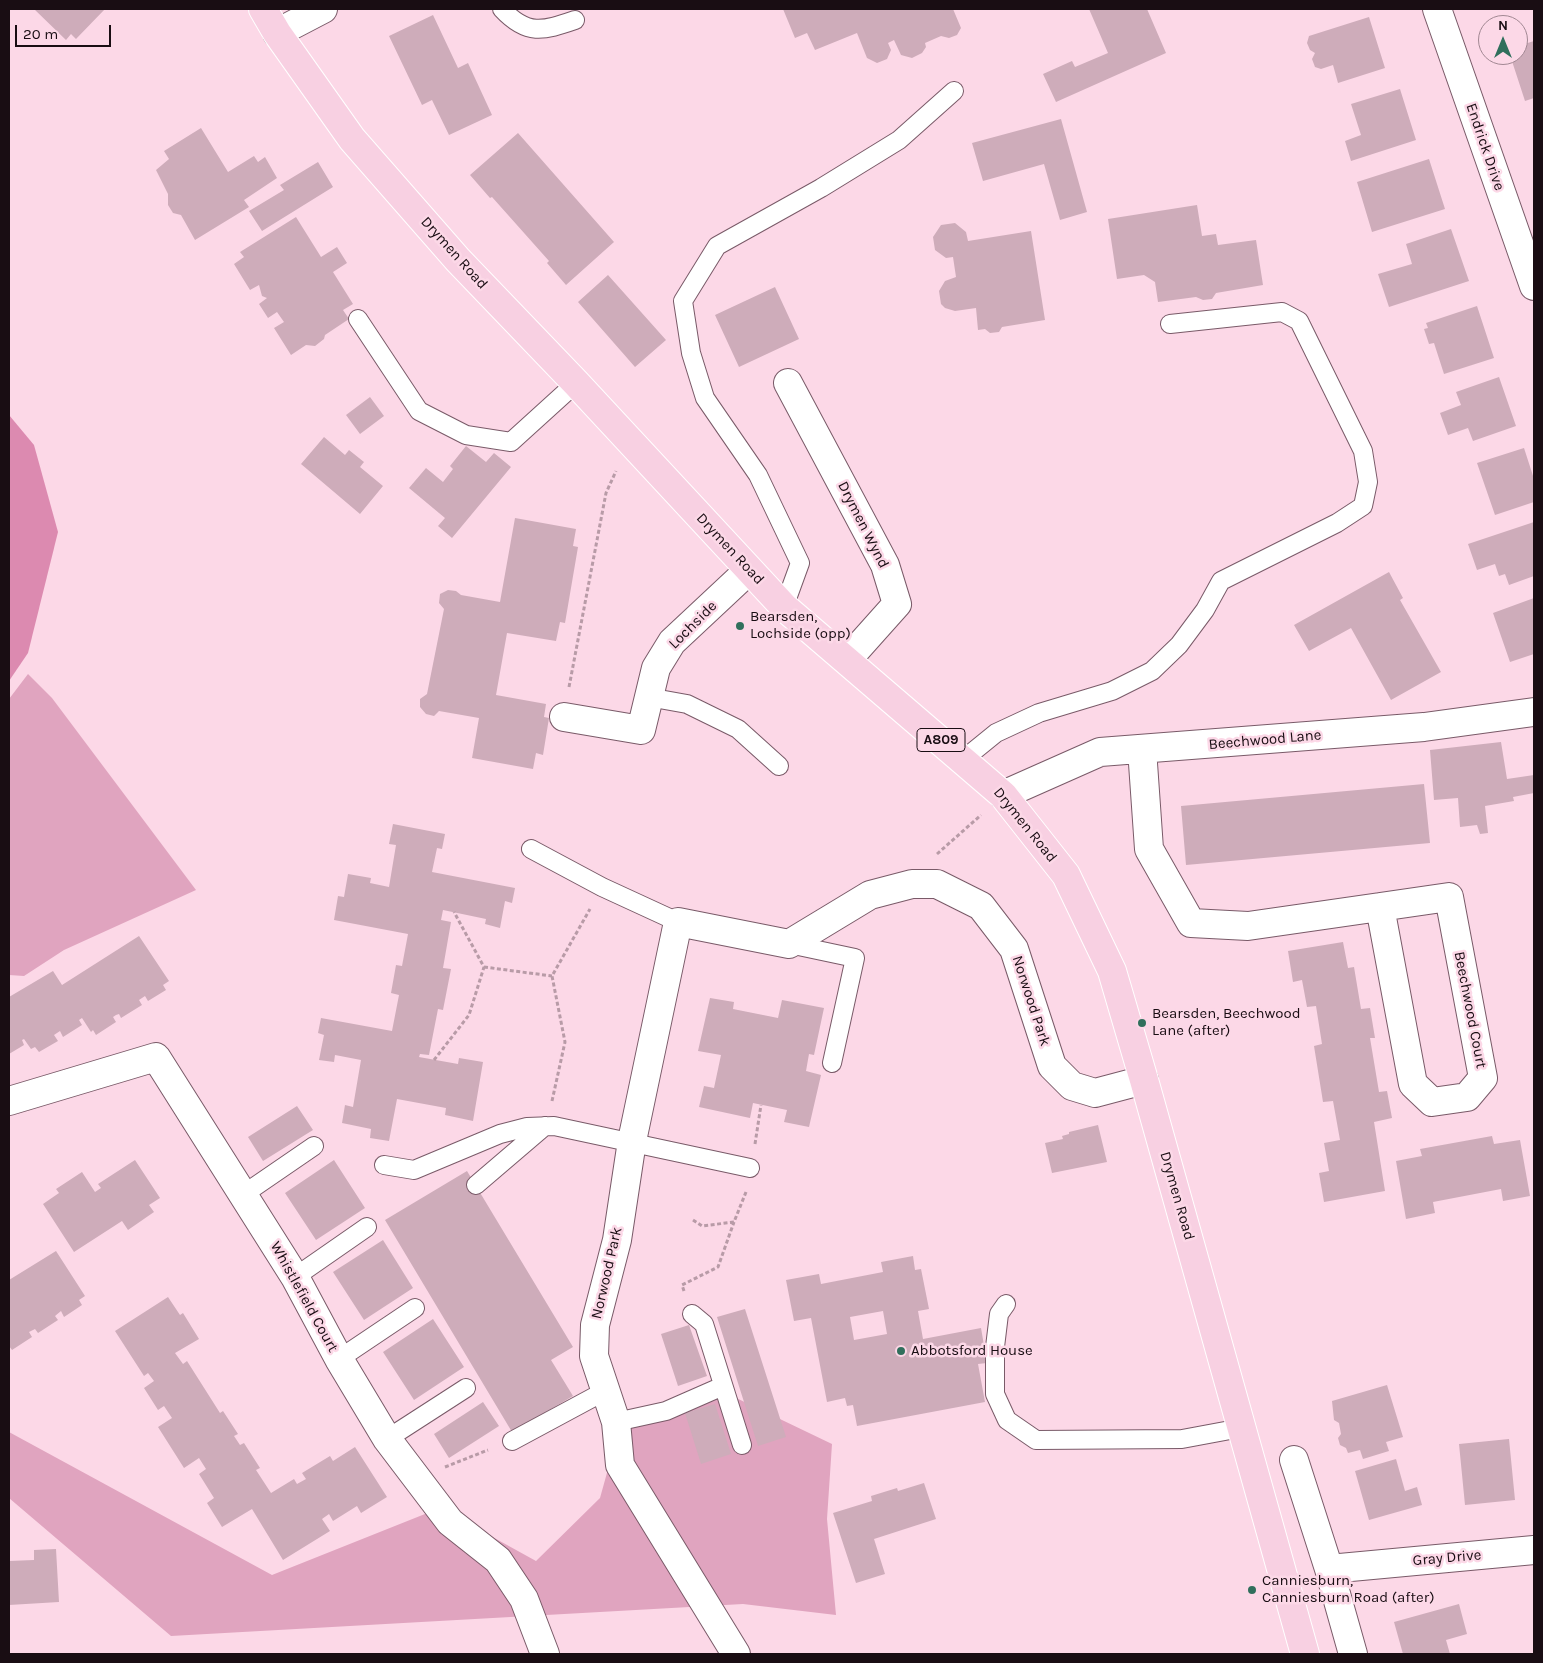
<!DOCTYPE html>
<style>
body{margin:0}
#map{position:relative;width:1543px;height:1663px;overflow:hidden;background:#fcd8e7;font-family:Karla,sans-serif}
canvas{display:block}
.frame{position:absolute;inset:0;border:10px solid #190d13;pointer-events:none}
.north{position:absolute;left:1478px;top:15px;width:50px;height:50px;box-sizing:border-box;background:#fcd8e7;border:1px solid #a18792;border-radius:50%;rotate:0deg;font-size:14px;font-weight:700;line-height:20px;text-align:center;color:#190d13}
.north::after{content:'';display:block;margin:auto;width:18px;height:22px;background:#306f5c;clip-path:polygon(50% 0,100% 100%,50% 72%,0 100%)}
.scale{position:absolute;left:15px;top:25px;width:96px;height:22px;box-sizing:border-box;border:2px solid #190d13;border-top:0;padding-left:6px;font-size:15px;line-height:18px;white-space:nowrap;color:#190d13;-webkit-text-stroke:4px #fcd8e7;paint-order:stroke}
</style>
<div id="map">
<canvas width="1543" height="1663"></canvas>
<div class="frame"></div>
<div class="north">N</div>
<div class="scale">20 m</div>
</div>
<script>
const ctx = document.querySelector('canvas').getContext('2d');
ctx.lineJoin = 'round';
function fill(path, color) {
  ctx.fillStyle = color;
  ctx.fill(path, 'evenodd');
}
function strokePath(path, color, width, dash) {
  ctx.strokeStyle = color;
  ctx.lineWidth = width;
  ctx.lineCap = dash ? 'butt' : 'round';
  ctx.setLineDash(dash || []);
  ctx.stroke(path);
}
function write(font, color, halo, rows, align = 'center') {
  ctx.font = font + ' Karla,sans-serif';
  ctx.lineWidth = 5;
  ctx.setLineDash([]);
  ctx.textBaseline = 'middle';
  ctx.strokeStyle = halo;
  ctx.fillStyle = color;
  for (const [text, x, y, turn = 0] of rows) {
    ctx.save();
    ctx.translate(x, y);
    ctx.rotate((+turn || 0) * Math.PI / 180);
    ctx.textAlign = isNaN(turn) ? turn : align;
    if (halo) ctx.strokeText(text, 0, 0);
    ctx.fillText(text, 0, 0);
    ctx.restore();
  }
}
fill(new Path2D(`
 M 28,674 L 52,698 L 196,890 L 64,950 L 24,976 L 9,975 L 9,699 Z
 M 707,1384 L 832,1444 L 827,1519 L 836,1615 L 743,1604 L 171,1636 L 9,1498 L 9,1432 L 272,1575 L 440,1508 L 536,1561 L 600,1498 L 620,1426 Z`), '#e0a4bf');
fill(new Path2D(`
 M 9,415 L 34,445 L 58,532 L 28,653 L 9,681 Z`), '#dc8ab0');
fill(new Path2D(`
 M 34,9 L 105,9 L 76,39 L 71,34 L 66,40 Z
 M 783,9 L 953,9 L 961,28 L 957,35 L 949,38 L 941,36 L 925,43 L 926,47 L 922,53 L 912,58 L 901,55 L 894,40 L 888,43 L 891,50 L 887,59 L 877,63 L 867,58 L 857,33 L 815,50 L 807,33 L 795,38 Z
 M 1089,9 L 1147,9 L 1166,53 L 1056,102 L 1043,74 L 1072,61 L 1075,67 L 1108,53 Z
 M 433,15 L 458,68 L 468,63 L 492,115 L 449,135 L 432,100 L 422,105 L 389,36 Z
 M 1369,17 L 1385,68 L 1338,83 L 1333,65 L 1321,69 L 1315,67 L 1312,59 L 1315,53 L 1310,50 L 1307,43 L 1309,36 Z
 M 1534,41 L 1534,98 L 1525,101 L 1510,55 L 1518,55 L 1518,46 Z
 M 1400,89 L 1416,140 L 1351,161 L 1345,141 L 1361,135 L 1351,104 Z
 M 1061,119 L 1087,212 L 1060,220 L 1044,164 L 983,181 L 972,143 Z
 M 201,128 L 228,172 L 254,156 L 258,162 L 265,157 L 277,178 L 244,200 L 249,207 L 195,240 L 181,215 L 173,213 L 168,205 L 168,194 L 156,170 L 169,159 L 164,151 Z
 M 518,133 L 614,242 L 566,285 L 547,263 L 549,261 L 492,197 L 490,198 L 470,175 Z
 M 1429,159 L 1445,209 L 1372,232 L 1357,182 Z
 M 318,162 L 333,187 L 262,231 L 249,211 L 284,190 L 280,185 Z
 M 1197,205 L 1202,236 L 1216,234 L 1218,245 L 1256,240 L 1263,285 L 1216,293 L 1212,299 L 1203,300 L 1196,297 L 1158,302 L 1155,282 L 1144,275 L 1117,279 L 1108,219 Z
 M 296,217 L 321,257 L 337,247 L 347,263 L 333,272 L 353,304 L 343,310 L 349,319 L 325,335 L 324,339 L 315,346 L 306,345 L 291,355 L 274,328 L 284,322 L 277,312 L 268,318 L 259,304 L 267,298 L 262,296 L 259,285 L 250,290 L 234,264 L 244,257 L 240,252 Z
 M 955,223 L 966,232 L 968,241 L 1031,231 L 1045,320 L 1002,327 L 999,332 L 990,333 L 985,329 L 978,330 L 976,308 L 955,311 L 945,308 L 941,304 L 939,291 L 945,281 L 956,277 L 953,257 L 946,258 L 935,250 L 933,237 L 941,225 Z
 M 1451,229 L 1469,281 L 1389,307 L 1378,274 L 1412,264 L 1406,244 Z
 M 608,275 L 666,340 L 635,367 L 578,302 Z
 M 775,287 L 799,339 L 739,367 L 715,315 Z
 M 1477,306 L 1494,358 L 1444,374 L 1434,343 L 1429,344 L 1424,329 L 1428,328 L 1426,323 Z
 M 1499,377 L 1516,426 L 1473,441 L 1468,428 L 1448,435 L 1440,413 L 1461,405 L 1456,392 Z
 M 370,397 L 384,416 L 360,434 L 346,415 Z
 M 324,437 L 345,455 L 349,450 L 364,462 L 360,467 L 383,486 L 360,514 L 301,464 Z
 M 466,446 L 486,462 L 494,453 L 511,467 L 452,538 L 438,526 L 445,518 L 409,488 L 426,468 L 443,482 L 453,469 L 450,466 Z
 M 1524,448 L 1534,479 L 1534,502 L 1495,515 L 1477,463 Z
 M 515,518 L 576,529 L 573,546 L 578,547 L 565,623 L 560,622 L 556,641 L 507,633 L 496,695 L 546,704 L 544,717 L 549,718 L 543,755 L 536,753 L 533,769 L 472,758 L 479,718 L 439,711 L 434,716 L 426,714 L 420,707 L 420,699 L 427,694 L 444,609 L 439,603 L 440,594 L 448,590 L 456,591 L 461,595 L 500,602 Z
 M 1534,522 L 1534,576 L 1509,585 L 1505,574 L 1499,576 L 1495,564 L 1477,570 L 1468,544 Z
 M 1389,572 L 1403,598 L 1400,600 L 1441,672 L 1391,700 L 1351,628 L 1309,651 L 1294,625 Z
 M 1534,598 L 1534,654 L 1510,662 L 1493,613 Z
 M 1501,742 L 1507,779 L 1534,775 L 1534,793 L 1513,797 L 1514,801 L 1485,806 L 1488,833 L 1480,834 L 1477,825 L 1460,827 L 1458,798 L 1434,800 L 1430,750 Z
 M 1424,784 L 1430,843 L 1186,865 L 1181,806 Z
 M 393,824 L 445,834 L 442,849 L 437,848 L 432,872 L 515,888 L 512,903 L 505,901 L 500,928 L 485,924 L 486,919 L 443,910 L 441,920 L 451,922 L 443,968 L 451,969 L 443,1010 L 438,1009 L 429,1055 L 420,1054 L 419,1057 L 458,1064 L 459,1058 L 483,1062 L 473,1121 L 445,1115 L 446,1108 L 397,1099 L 389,1141 L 370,1138 L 371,1129 L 342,1123 L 345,1105 L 353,1107 L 361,1060 L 335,1055 L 334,1062 L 319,1060 L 324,1035 L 318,1033 L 321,1018 L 392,1031 L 399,995 L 391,993 L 396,965 L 402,966 L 408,934 L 334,920 L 338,896 L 344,897 L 348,874 L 371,878 L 370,883 L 389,887 L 396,845 L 389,844 Z
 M 139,936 L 169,981 L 163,985 L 166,990 L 148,1001 L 145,996 L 139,1000 L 142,1005 L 121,1018 L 119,1014 L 116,1015 L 113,1017 L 116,1022 L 96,1035 L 93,1030 L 91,1032 L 82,1018 L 79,1020 L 82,1025 L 63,1037 L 60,1031 L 54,1035 L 58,1041 L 39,1052 L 35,1047 L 31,1049 L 24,1039 L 22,1040 L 24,1045 L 9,1054 L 9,997 L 53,971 L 62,985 Z
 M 1343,942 L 1348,968 L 1354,967 L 1361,1009 L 1370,1008 L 1375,1038 L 1370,1038 L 1379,1092 L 1387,1091 L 1392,1118 L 1374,1122 L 1385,1191 L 1324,1202 L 1319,1173 L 1329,1171 L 1324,1143 L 1340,1140 L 1333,1101 L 1323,1102 L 1314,1046 L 1322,1044 L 1316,1006 L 1307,1007 L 1302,980 L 1293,982 L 1288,951 Z
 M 710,998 L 734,1002 L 733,1009 L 778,1018 L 782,1000 L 824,1008 L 814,1055 L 809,1054 L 806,1071 L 821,1075 L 809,1127 L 784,1122 L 787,1110 L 753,1103 L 750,1118 L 699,1107 L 704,1086 L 714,1088 L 721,1055 L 698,1051 Z
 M 297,1106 L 313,1130 L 263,1161 L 248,1137 Z
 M 1098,1125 L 1107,1162 L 1052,1173 L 1045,1143 L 1063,1139 L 1062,1136 L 1069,1134 L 1069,1132 Z
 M 1492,1136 L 1494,1144 L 1520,1140 L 1530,1196 L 1503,1201 L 1501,1189 L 1433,1202 L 1435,1213 L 1406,1219 L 1396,1161 L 1422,1156 L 1420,1149 Z
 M 135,1160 L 160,1198 L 149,1205 L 154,1212 L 128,1230 L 122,1221 L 74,1252 L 43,1204 L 59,1193 L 56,1189 L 82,1172 L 95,1192 L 101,1188 L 98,1184 Z
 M 334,1160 L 365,1208 L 316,1240 L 285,1193 Z
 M 467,1171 L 573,1347 L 551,1360 L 573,1396 L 512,1432 L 385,1220 Z
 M 383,1240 L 413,1288 L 364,1320 L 333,1272 Z
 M 56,1251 L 85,1296 L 79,1300 L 82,1305 L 64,1317 L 61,1311 L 55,1316 L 58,1320 L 38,1333 L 35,1329 L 29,1332 L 32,1337 L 12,1350 L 9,1346 L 9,1280 Z
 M 913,1256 L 915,1270 L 921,1269 L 929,1309 L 918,1311 L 923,1339 L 981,1328 L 987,1363 L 978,1364 L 985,1402 L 857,1426 L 853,1405 L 847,1406 L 845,1398 L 827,1402 L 811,1318 L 794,1321 L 786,1280 L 819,1274 L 821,1284 L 883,1272 L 881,1262 ZM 883,1311 L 887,1334 L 854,1340 L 850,1317 Z
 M 168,1297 L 180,1315 L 183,1313 L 199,1339 L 175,1353 L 183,1364 L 187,1361 L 220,1413 L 223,1411 L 238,1434 L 234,1436 L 240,1445 L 244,1443 L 260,1468 L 256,1470 L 271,1493 L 294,1479 L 297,1484 L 306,1479 L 302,1473 L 330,1456 L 333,1461 L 355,1447 L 387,1497 L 361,1513 L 357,1506 L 333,1521 L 329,1514 L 322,1519 L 330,1531 L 283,1560 L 252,1509 L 222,1527 L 207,1503 L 214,1498 L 199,1474 L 206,1469 L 199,1458 L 184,1468 L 158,1427 L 172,1418 L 164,1406 L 158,1410 L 144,1388 L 154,1381 L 148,1373 L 144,1376 L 115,1331 Z
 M 745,1309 L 786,1437 L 758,1446 L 717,1317 Z
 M 433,1319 L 464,1367 L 414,1400 L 383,1352 Z
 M 689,1325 L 707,1376 L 678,1386 L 661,1334 Z
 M 1387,1385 L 1403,1437 L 1386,1442 L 1389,1451 L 1363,1459 L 1360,1450 L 1348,1453 L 1346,1448 L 1340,1445 L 1338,1438 L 1341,1434 L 1339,1423 L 1334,1420 L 1332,1401 Z
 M 483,1402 L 499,1426 L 449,1458 L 434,1434 Z
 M 715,1404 L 731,1454 L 701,1464 L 685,1413 Z
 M 1509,1439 L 1515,1500 L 1465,1505 L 1459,1444 Z
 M 1396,1459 L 1405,1491 L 1417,1487 L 1422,1505 L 1369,1520 L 1355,1471 Z
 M 924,1483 L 936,1519 L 874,1539 L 885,1574 L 856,1583 L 833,1513 L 872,1501 L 871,1496 L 897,1488 L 898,1491 Z
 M 56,1549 L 59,1602 L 9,1605 L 9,1561 L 34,1560 L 34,1550 Z
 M 1459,1604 L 1467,1634 L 1446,1640 L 1450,1654 L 1403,1654 L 1394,1622 Z`), '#ceacba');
const service = new Path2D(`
 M 502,9 C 527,36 543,31 575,20
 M 358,319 L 419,411 L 466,435 L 511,442 L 576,383
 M 784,607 L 800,563 L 758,475 L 705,398 L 691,353 L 683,301 L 717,246 L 821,188 L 899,140 L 954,91
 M 648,697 L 687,704 L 738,729 L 779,766
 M 964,759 L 996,733 L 1039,713 L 1112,691 L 1152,671 L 1179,645 L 1205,610 L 1221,581 L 1337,523 L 1363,506 L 1368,482 L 1363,451 L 1299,321 L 1282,312 L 1170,324
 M 531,849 L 602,887 L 678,922
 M 789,944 L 855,958 L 832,1063
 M 384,1165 L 414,1170 L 500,1134 L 527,1127 L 554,1126 L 750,1168
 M 476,1185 L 545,1126
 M 244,1194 L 314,1146
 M 295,1277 L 367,1227
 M 1006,1304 L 999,1314 L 995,1347 L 995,1394 L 1007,1420 L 1036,1440 L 1182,1439 L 1241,1428
 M 692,1314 L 704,1324 L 742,1445
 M 339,1359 L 415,1308
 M 616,1422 L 666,1411 L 723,1386
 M 387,1439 L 466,1388
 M 512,1441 L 605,1391`);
const minor = new Path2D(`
 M 1437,9 L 1534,286
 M 277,33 L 323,9
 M 788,383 L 885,565 L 897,604 L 847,660
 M 564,717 L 641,730 L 656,668 L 672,642 L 749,570
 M 1142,749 L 1149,849 L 1191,923 L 1248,926 L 1380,907 L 1413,1084 L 1432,1102 L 1467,1097 L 1483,1078 L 1449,897 L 1380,907
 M 1003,795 L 1100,752 L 1424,727 L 1534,712
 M 9,1101 L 156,1057 L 295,1277 L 339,1359 L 387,1439 L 450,1522 L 498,1560 L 524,1599 L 545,1654
 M 1294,1460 L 1329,1569 L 1353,1654
 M 1329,1569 L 1534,1550
 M 736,1654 L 620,1465 L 616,1422 L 594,1356 L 595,1325 L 617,1240 L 632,1141 L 678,922 L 789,944 L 870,895 L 912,884 L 937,884 L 981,906 L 1014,949 L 1052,1066 L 1072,1086 L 1095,1093 L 1144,1080`);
const primary = new Path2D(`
 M 263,9 L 277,33 L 352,139 L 458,260 L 576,383 L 784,607 L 1003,795 L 1066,875 L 1112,971 L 1144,1080 L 1305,1654`);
strokePath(service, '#795a68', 20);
strokePath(minor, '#795a68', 30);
strokePath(primary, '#fff', 30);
strokePath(new Path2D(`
 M 569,687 L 606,493 L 616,471
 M 937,854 L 981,815
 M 484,967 L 552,976
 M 434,1060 L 469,1015 L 484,967 L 454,912
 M 552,1101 L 565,1042 L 552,976 L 590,909
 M 755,1144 L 761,1105
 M 693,1220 L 702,1226 L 734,1222 L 746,1192
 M 684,1291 L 682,1285 L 718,1267 L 734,1222
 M 445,1467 L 488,1450`), '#b89ba7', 3, [4, 2.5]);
strokePath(service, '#fff', 18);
strokePath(minor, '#fff', 28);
strokePath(primary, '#f8d0e2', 28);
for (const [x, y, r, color] of [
 [740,626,5,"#306f5c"],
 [1142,1023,5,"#306f5c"],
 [901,1351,5,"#306f5c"],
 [1252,1590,5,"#306f5c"]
]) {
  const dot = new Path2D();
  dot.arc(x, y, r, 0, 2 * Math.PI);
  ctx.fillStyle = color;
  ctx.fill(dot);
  strokePath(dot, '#fcd8e7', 2);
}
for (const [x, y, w] of [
 [941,740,48]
]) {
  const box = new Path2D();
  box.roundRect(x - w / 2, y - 11.5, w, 23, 4);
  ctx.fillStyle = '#fcd8e7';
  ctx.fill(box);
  strokePath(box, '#190d13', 1);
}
write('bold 14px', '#190d13', null, [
 ["A809",941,740]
]);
write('15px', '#190d13', '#fcd8e7', [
 ["Endrick Drive",1485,147,71],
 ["Drymen Road",454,253,48],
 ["Drymen Wynd",863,525,63],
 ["Drymen Road",730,549,47],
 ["Lochside",693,625,-45],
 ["Beechwood Lane",1265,740,-5],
 ["Drymen Road",1025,825,51],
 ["Norwood Park",1031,1001,72],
 ["Beechwood Court",1470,1010,79],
 ["Drymen Road",1177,1196,74],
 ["Norwood Park",607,1273,-77],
 ["Whistlefield Court",304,1297,61],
 ["Gray Drive",1447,1558,-5]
]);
write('15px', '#190d13', '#fcd8e7', [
 ["Bearsden,",750,617],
 ["Lochside (opp)",750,634],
 ["Bearsden, Beechwood",1152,1014],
 ["Lane (after)",1152,1031],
 ["Abbotsford House",911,1351],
 ["Canniesburn,",1262,1581],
 ["Canniesburn Road (after)",1262,1598]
], 'left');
</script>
